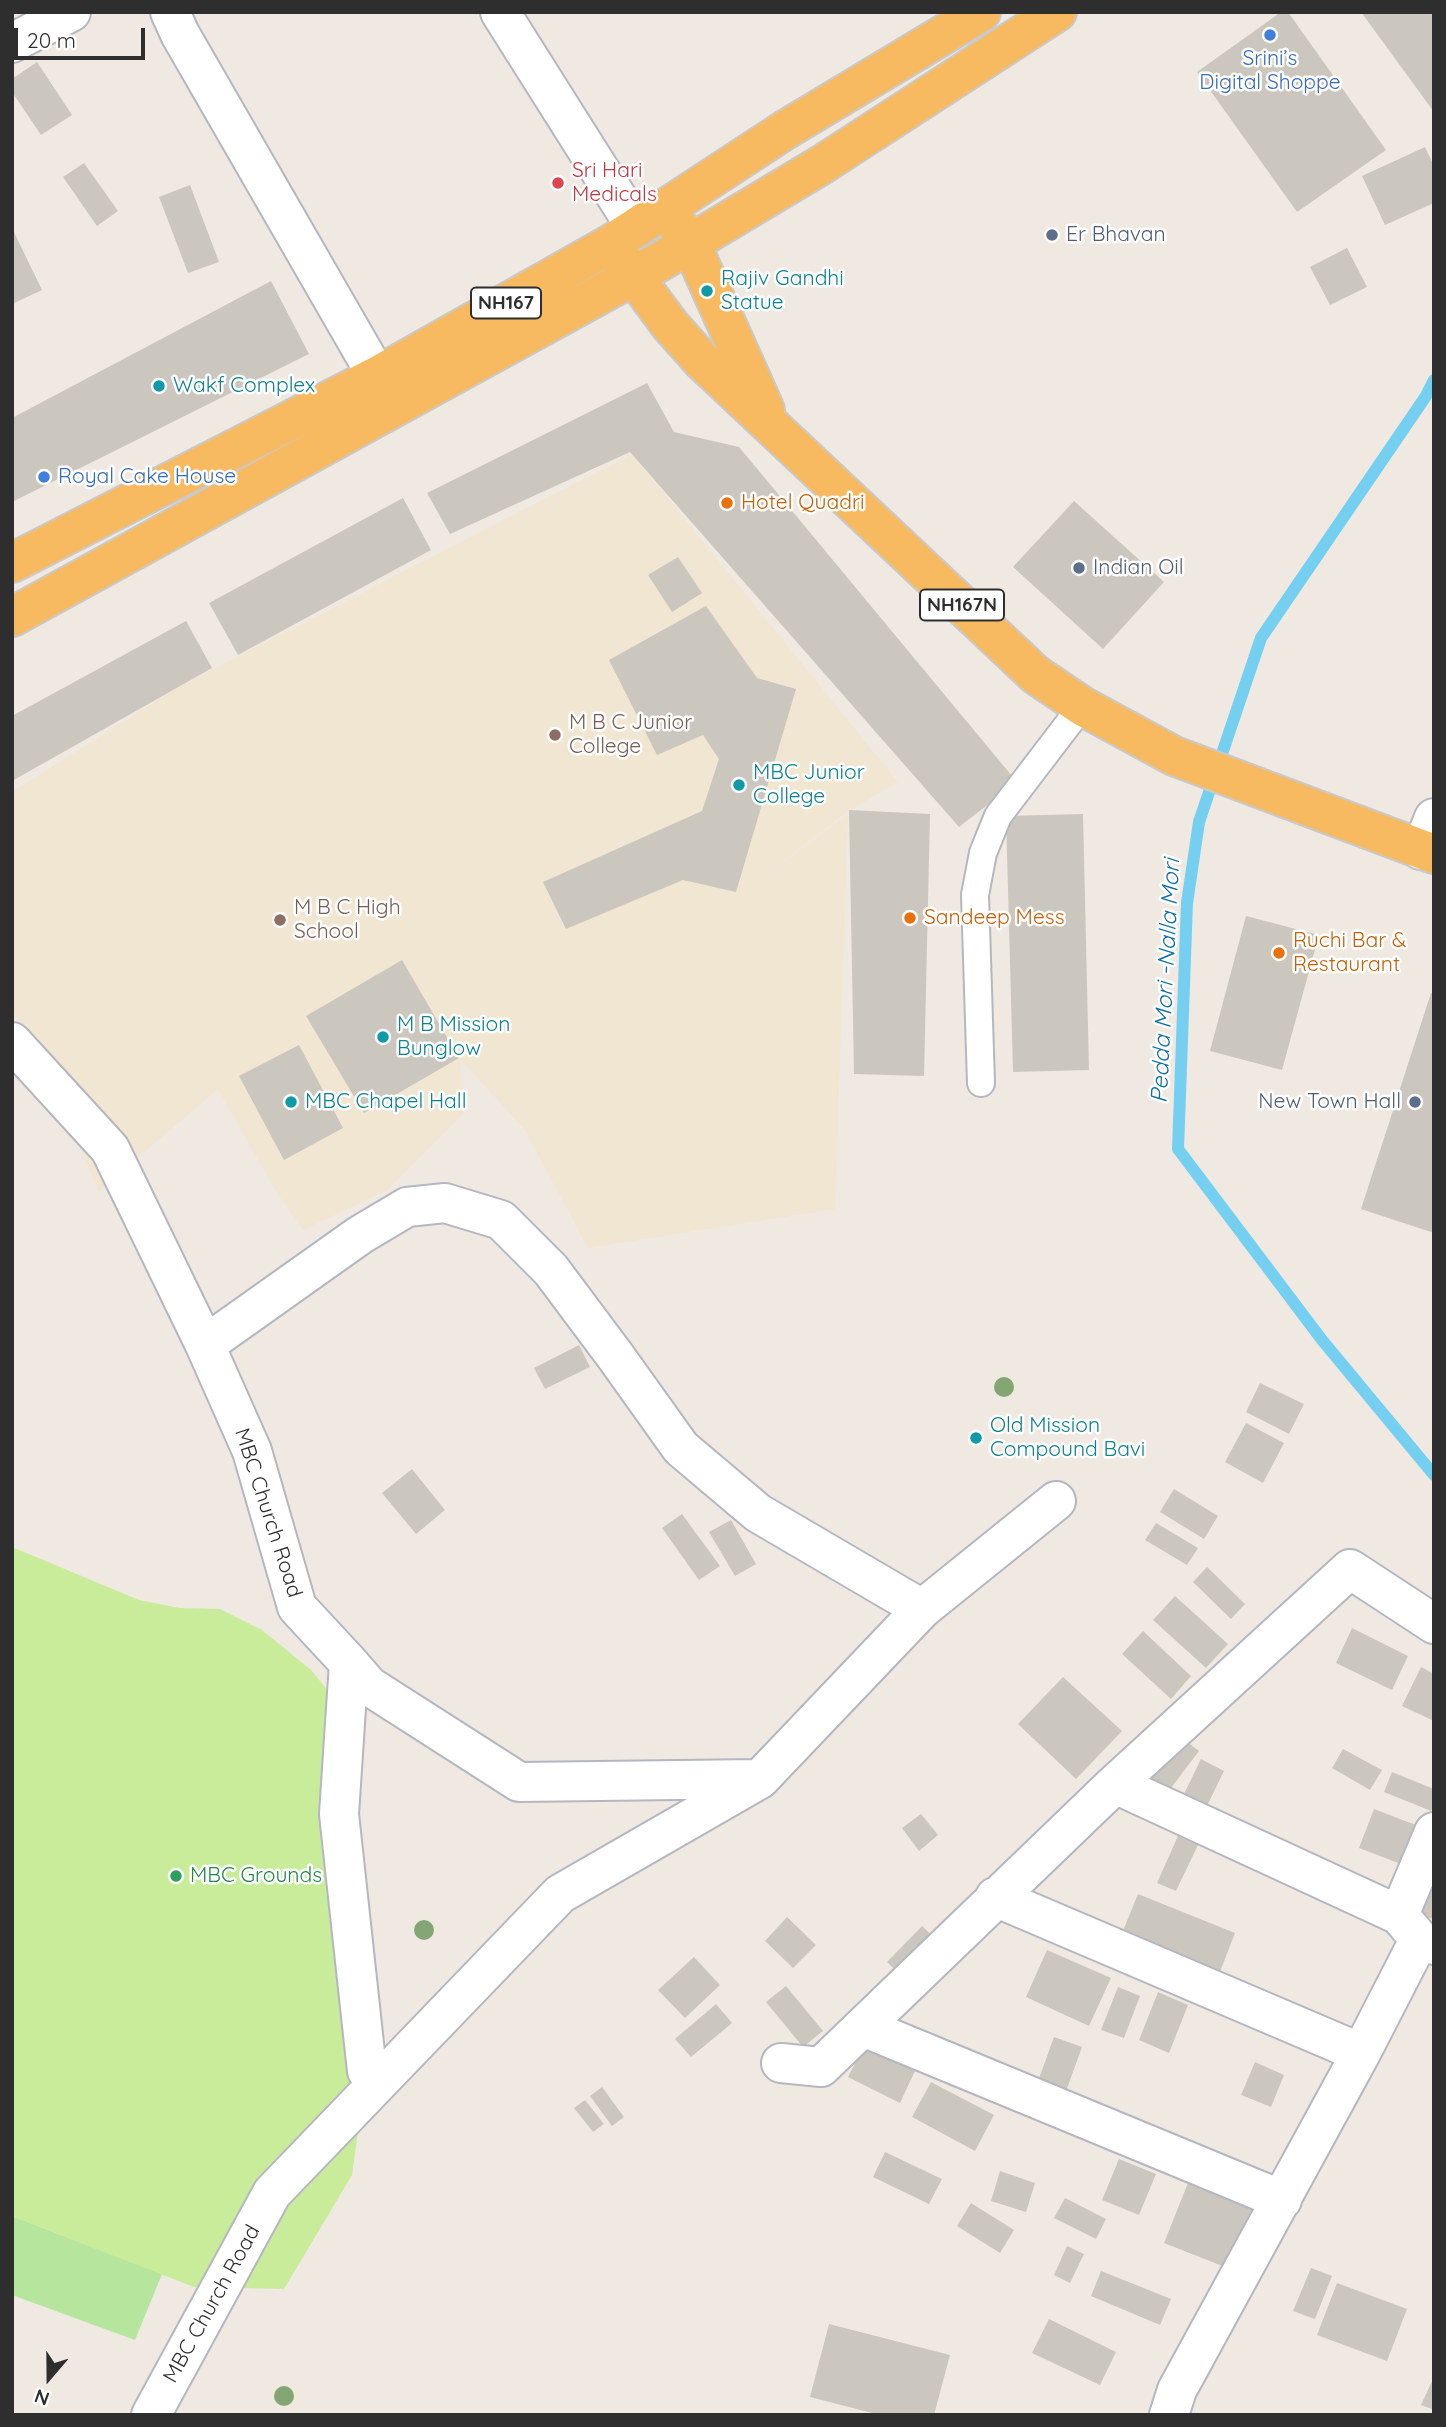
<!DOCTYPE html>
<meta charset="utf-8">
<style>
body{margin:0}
#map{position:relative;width:1446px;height:2427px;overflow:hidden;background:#efe9e1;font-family:Quicksand,sans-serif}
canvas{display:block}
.frame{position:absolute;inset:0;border:14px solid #2e2e2e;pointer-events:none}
.north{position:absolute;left:14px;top:2343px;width:70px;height:70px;-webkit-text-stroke:5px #fff;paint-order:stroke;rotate:200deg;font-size:19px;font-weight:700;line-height:28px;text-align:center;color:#2e2e2e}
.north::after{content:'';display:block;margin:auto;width:24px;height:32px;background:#2e2e2e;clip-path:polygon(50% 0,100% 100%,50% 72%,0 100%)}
.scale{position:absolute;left:14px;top:28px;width:131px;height:32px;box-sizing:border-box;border:4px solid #2e2e2e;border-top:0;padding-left:9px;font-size:21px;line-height:24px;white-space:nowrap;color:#2e2e2e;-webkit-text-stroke:5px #fff;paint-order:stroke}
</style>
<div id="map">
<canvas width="1446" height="2427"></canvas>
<div class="frame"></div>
<div class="north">N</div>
<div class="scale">20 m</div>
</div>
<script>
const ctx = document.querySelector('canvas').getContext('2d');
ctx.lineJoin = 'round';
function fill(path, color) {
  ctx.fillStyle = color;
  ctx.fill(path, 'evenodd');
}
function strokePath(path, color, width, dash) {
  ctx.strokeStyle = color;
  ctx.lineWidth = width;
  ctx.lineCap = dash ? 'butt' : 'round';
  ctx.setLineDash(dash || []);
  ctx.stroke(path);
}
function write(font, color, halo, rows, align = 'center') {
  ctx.font = font + ' Quicksand,sans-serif';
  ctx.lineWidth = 5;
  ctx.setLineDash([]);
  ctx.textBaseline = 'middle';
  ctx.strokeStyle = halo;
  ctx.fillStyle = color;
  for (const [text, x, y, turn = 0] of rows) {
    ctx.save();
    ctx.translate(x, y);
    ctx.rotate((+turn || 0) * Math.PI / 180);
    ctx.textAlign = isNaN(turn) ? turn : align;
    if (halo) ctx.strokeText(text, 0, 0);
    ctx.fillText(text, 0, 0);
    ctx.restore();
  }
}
fill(new Path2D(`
 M 632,454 L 898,782 L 849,811 L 738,896 L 848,814 L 835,1209 L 588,1248 L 525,1130 L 460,1059 L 463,1114 L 387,1190 L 303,1230 L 275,1190 L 218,1089 L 99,1191 L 33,1046 L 12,1009 L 12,792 L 175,689 Z`), '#f0e6d1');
fill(new Path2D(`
 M 12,2216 L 162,2274 L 135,2340 L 12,2295 Z`), '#b6e59e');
fill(new Path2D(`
 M 12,1547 L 139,1600 L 179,1608 L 220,1609 L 262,1630 L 311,1670 L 342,1708 L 370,2045 L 352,2175 L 284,2289 L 194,2287 L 12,2216 Z`), '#c9ec9a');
strokePath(new Path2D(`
 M 1434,380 L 1426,396 L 1261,638 L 1199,822 L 1187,903 L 1178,1149 L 1322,1340 L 1434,1475`), '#75cff0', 12);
fill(new Path2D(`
 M 1281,12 L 1288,12 L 1386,150 L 1297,212 L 1197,72 Z
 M 1361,12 L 1434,12 L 1434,112 Z
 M 37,62 L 72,115 L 41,135 L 12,92 L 12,79 Z
 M 1425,147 L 1434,166 L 1434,203 L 1385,225 L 1362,176 Z
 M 84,163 L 118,211 L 97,226 L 63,177 Z
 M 190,185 L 219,262 L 188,273 L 159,197 Z
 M 12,228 L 42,290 L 12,304 Z
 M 1347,248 L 1367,287 L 1330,305 L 1310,267 Z
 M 271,281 L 309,354 L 12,502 L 12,418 Z
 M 647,383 L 674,432 L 739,447 L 1017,782 L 959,827 L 630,452 L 450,534 L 427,493 Z
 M 403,498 L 431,550 L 238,655 L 209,603 Z
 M 1074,501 L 1164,582 L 1103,649 L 1013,567 Z
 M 678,557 L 702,593 L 672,612 L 648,575 Z
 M 706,606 L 757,678 L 796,689 L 736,892 L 683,880 L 566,929 L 543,882 L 702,811 L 719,759 L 703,735 L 657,755 L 609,660 Z
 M 186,621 L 212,668 L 12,781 L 12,716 Z
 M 849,810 L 930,814 L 924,1076 L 854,1074 Z
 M 1083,814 L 1089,1070 L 1013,1072 L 1006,816 Z
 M 1246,916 L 1319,935 L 1282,1070 L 1210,1051 Z
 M 402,960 L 459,1058 L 364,1113 L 306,1016 Z
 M 1431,993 L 1434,994 L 1434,1233 L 1361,1209 Z
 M 299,1045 L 343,1128 L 284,1160 L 239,1076 Z
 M 579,1345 L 590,1367 L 545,1389 L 534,1368 Z
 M 1260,1383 L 1304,1404 L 1289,1434 L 1246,1412 Z
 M 1246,1423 L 1284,1443 L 1263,1483 L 1225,1462 Z
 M 412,1469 L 445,1510 L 416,1534 L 382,1493 Z
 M 1174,1489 L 1218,1516 L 1204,1539 L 1160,1512 Z
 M 682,1514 L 720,1566 L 699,1580 L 662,1528 Z
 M 731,1520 L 756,1564 L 735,1576 L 709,1532 Z
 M 1156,1523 L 1198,1548 L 1187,1565 L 1145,1540 Z
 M 1207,1567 L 1245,1604 L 1231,1619 L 1193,1582 Z
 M 1175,1596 L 1228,1644 L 1206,1668 L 1153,1620 Z
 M 1352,1628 L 1408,1656 L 1392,1690 L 1336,1663 Z
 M 1143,1631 L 1191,1676 L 1171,1699 L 1122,1654 Z
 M 1421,1667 L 1434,1674 L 1434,1721 L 1402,1706 Z
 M 1063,1677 L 1122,1731 L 1076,1779 L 1018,1724 Z
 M 1177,1734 L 1199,1751 L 1168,1792 L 1146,1775 Z
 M 1343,1749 L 1382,1770 L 1370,1790 L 1332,1768 Z
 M 1201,1759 L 1224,1771 L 1204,1812 L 1181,1800 Z
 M 1392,1772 L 1434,1789 L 1434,1805 L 1431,1811 L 1384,1792 Z
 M 1374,1809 L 1429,1830 L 1414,1869 L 1359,1848 Z
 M 921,1814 L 938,1835 L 919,1851 L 902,1828 Z
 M 1178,1836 L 1198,1845 L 1176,1891 L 1157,1883 Z
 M 1434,1869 L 1434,1919 L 1416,1914 Z
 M 1138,1894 L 1235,1933 L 1216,1982 L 1118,1943 Z
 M 787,1917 L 816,1945 L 793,1968 L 765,1941 Z
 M 922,1926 L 939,1942 L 904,1978 L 887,1962 Z
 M 1047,1950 L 1111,1978 L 1089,2026 L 1026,1997 Z
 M 694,1957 L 720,1985 L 685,2018 L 658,1990 Z
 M 786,1986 L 823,2031 L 803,2047 L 766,2002 Z
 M 1118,1987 L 1140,1996 L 1124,2038 L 1101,2030 Z
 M 1158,1992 L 1188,2005 L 1169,2053 L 1139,2040 Z
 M 716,2004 L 732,2023 L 691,2057 L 675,2039 Z
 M 1054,2037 L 1082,2047 L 1061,2105 L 1033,2095 Z
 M 864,2046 L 915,2071 L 900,2103 L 848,2077 Z
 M 1255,2062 L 1284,2075 L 1271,2107 L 1241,2095 Z
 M 931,2082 L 994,2115 L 975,2151 L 912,2117 Z
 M 602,2087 L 624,2117 L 612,2126 L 590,2096 Z
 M 585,2100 L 604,2124 L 593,2132 L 574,2108 Z
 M 885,2152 L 942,2179 L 929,2204 L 873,2177 Z
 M 1119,2159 L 1156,2174 L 1139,2215 L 1102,2200 Z
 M 1000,2171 L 1035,2183 L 1026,2212 L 991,2201 Z
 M 1192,2173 L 1257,2199 L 1230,2269 L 1164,2243 Z
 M 1065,2198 L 1106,2219 L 1096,2239 L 1054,2218 Z
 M 971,2203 L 1014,2230 L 1000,2253 L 957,2226 Z
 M 1067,2246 L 1084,2254 L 1070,2283 L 1054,2275 Z
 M 1311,2268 L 1332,2276 L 1315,2319 L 1293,2311 Z
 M 1101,2271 L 1171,2299 L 1160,2325 L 1091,2296 Z
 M 1337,2283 L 1407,2309 L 1387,2361 L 1317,2335 Z
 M 1049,2319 L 1116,2352 L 1100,2385 L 1032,2353 Z
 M 829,2324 L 950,2355 L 934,2415 L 880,2415 L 810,2397 Z
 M 1434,2377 L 1434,2410 L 1421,2405 Z`), '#cbc7bf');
const service = new Path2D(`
 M 981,1083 L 975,895 L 983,853 L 998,816 L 1082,706`);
const minor = new Path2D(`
 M 170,12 L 180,34 L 377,376
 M 500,12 L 635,226
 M 12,43 L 71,12
 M 1421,850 L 1434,818
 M 12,1042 L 110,1149 L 205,1345 L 252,1451 L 297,1607 L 349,1663 L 339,1814 L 367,2071
 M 205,1345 L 360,1235 L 407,1207 L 445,1203 L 501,1220 L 551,1270 L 616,1357 L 681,1448 L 758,1513 L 922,1609
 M 349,1663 L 369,1686 L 519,1782 L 758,1779
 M 1115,1784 L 1350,1569 L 1434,1624
 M 995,1897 L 1361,2053
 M 1416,1935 L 1399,1915 L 1434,1832
 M 863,2027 L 1282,2200
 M 781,2063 L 821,2067 L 1115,1784 L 1399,1915
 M 151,2415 L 272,2193 L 560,1894 L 760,1779 L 922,1609 L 1056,1501
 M 1169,2415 L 1177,2390 L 1361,2053 L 1419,1940 L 1434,1945`);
const trunk = new Path2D(`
 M 675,222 L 690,242 L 765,410
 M 619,256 L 670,325 L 702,361 L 1036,675 L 1082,706 L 1174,756 L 1434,854
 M 12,563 L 377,376 L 611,244 L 785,130 L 981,12
 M 12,617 L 661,261 L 823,164 L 1057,12`);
strokePath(service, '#b4b7c1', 30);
strokePath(minor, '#b4b7c1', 42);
strokePath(trunk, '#c9c9c9', 42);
strokePath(service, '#fff', 26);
strokePath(minor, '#fff', 38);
strokePath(trunk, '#f8ba60', 38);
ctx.fillStyle = '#84a574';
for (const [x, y] of [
 [1004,1387],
 [424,1930],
 [284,2396]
]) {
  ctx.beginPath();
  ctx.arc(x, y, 10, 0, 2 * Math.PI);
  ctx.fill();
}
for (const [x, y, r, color] of [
 [1270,35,7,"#3f7fe0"],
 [558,183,7,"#e0444e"],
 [1052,235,7,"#5c6f8a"],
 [707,291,7,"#0f9aa8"],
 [159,386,7,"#0f9aa8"],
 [44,477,7,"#3f7fe0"],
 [727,503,7,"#e8710a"],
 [1079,568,7,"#5c6f8a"],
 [555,735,7,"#8d6e63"],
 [739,785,7,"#0f9aa8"],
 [910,918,7,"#e8710a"],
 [280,920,7,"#8d6e63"],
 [1279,953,7,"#e8710a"],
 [383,1037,7,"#0f9aa8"],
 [291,1102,7,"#0f9aa8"],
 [1415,1102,7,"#5c6f8a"],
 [976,1438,7,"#0f9aa8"],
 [176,1876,7,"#2e9e5b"]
]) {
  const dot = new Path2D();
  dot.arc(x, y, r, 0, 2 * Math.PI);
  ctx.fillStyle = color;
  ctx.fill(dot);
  strokePath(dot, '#fff', 2.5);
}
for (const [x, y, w] of [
 [506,303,70],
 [962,605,84]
]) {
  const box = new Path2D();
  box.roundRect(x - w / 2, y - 15.5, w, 31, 5);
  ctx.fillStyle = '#fff';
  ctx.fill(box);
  strokePath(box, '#2e2e2e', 2);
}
write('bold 19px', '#2e2e2e', null, [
 ["NH167",506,303],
 ["NH167N",962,605]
]);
write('21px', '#366cbe', '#fff', [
 ["Srini’s",1270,59],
 ["Digital Shoppe",1270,83],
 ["Royal Cake House",58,477,"left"]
]);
write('21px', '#be3a42', '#fff', [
 ["Sri Hari",572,171],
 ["Medicals",572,195]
], 'left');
write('21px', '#4e5e75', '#fff', [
 ["Er Bhavan",1066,235],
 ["Indian Oil",1093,568],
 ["New Town Hall",1401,1102,"right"]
], 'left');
write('21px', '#0d838f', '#fff', [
 ["Rajiv Gandhi",721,279],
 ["Statue",721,303],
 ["Wakf Complex",173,386],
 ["MBC Junior",753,773],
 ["College",753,797],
 ["M B Mission",397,1025],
 ["Bunglow",397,1049],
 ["MBC Chapel Hall",305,1102],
 ["Old Mission",990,1426],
 ["Compound Bavi",990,1450]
], 'left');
write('21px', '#c56008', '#fff', [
 ["Hotel Quadri",741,503],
 ["Sandeep Mess",924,918],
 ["Ruchi Bar &",1293,941],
 ["Restaurant",1293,965]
], 'left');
write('21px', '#785e54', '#fff', [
 ["M B C Junior",569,723],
 ["College",569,747],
 ["M B C High",294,908],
 ["School",294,932]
], 'left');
write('21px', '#2e2e2e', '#fff', [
 ["MBC Church Road",268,1513,72],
 ["MBC Church Road",212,2304,-61]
]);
write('21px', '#27864d', '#fff', [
 ["MBC Grounds",190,1876]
], 'left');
write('italic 23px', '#0d6fa3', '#fff', [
 ["Pedda Mori -Nalla Mori",1166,981,-87]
]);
</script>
